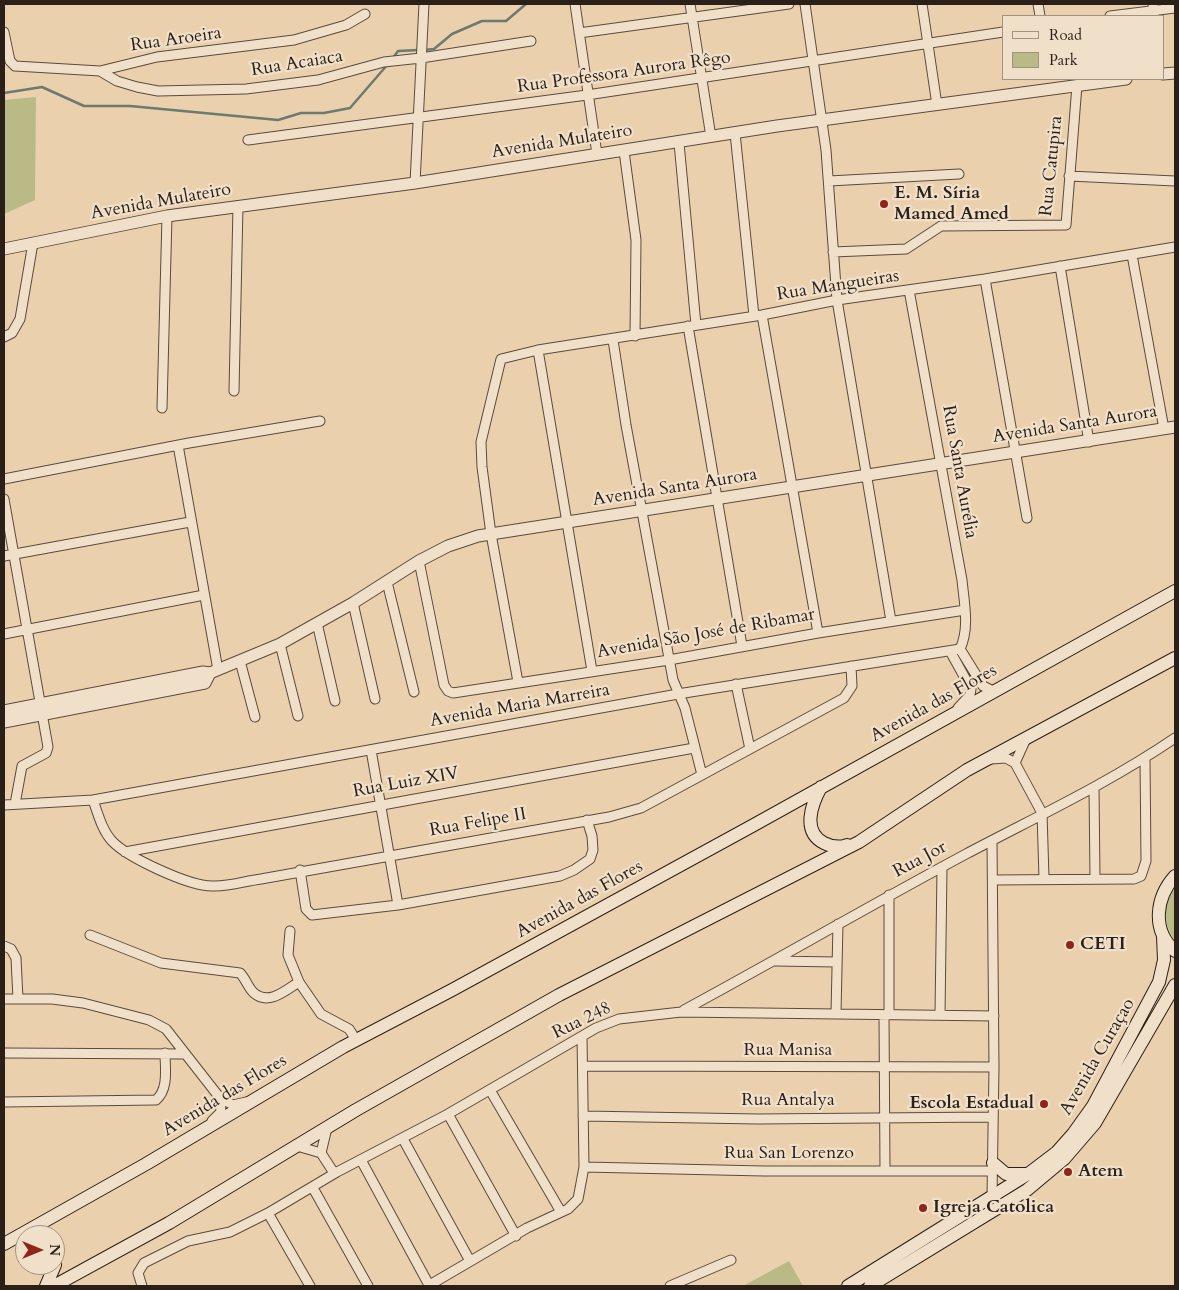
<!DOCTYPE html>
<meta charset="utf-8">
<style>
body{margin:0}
#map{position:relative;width:1179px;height:1290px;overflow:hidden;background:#ead0ac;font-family:Cardo,serif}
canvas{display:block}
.frame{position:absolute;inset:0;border:5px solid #2a1f19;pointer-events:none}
.legend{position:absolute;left:1002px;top:15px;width:162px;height:65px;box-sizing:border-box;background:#f1e0c9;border:1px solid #a19383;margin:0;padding:6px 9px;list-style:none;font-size:15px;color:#2a1f19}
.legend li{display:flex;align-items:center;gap:10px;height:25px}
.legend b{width:25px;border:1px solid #a19383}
.north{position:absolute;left:15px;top:1225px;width:50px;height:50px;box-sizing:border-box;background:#f1e0c9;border:1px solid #a19383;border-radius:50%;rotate:90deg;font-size:14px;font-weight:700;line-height:20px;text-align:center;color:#2a1f19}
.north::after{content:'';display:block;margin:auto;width:18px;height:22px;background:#8f2418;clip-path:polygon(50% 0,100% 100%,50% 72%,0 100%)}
</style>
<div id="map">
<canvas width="1179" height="1290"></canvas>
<div class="frame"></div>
<ul class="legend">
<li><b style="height:6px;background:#f1e0c9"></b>Road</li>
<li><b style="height:14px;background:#baba87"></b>Park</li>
</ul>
<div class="north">N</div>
</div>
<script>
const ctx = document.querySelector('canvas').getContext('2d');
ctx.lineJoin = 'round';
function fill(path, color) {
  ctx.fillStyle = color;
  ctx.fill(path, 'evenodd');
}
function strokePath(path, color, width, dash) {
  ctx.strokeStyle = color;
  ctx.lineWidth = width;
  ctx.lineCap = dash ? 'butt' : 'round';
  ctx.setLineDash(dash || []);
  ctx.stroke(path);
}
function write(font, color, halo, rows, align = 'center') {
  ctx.font = font + ' Cardo,serif';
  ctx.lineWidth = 4.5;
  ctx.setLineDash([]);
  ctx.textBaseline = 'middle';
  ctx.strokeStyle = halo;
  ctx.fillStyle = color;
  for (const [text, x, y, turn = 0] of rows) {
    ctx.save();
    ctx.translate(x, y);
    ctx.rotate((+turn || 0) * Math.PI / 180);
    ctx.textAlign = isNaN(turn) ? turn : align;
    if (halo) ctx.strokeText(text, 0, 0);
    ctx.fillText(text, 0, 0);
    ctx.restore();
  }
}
fill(new Path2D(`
 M 36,97 L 35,200 L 4,214 L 4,100 Z
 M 1175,888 L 1175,940 C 1163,927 1163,901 1175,888 Z
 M 789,1261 L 803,1286 L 743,1286 Z`), '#baba87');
strokePath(new Path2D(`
 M 424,50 L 434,49 L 452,34 L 482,21 L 506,21 L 526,4
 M 393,58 L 398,51 L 419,50
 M 4,93 L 42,87 L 84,106 L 130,106 L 278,120 L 301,113 L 324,113 L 350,108 L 388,64`), '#6c7a72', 2.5);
const minor = new Path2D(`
 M 575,4 L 597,154
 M 690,4 L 711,137
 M 805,4 L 826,150 L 837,300 L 891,621
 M 922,4 L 937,105
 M 1038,4 L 1040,16
 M 1153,4 L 1154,16
 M 1110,16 L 1175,8
 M 4,32 L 10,61 L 15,66 L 100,71 L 157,57 L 294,40 L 346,25 L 365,14
 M 579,33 L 789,4
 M 100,71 L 117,81 L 137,87 L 158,91 L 246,89 L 318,80 L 384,62 L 421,58 L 531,41
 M 735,133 L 754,316
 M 248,140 L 587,95 L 1003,32
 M 679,143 L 696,325
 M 624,151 L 636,240 L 635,336
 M 1069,176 L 1175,181
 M 829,181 L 959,174
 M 415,183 L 424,4
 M 833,252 L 906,249 L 941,226 L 1066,225 L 1077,85
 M 1132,255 L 1164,429
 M 1060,266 L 1089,442
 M 985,279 L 1027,518
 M 762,315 L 818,633
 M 688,326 L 742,646
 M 4,337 L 12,333 L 20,319 L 33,243
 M 613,340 L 626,425 L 673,680 L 685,708 L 702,775
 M 538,350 L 592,671
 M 234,391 L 238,206
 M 162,408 L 167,216
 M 178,445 L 218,670
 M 4,479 L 189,443 L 320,421
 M 4,499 L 48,747 L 46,753 L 22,766 L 15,804
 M 4,556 L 190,522
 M 419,561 L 444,685 L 448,691 L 453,693 L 669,660 L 818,633 L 965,610
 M 387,582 L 414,692
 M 353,603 L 375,699
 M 317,623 L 335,701
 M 4,634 L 204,595
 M 280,644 L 298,716
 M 960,649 L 983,686 L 993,691
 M 950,651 L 971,689 L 970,695 L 958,708
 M 240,661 L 255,717
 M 518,682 L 491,534 L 482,467 L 481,442 L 501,359 L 538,350 L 762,315 L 837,300 L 985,279 L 1175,247
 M 736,684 L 750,749
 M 371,750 L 398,905
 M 991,759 L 1006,758 L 1015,763 L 1042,813 L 1044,878
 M 1015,763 L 1025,741
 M 1094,788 L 1095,879
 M 93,800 C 98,814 102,830 112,841 C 128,858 189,886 212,886 C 228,887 245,881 261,879 L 609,817 L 641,808 L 844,698 L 852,686 L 851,666
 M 4,805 L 93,800 L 678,694 L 960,649 C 970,628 964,602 962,580 L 909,290
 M 992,841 L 994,1067 L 992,1196
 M 125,852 L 694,748
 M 300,870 L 306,909 L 312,915 L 398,905 L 560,876 L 574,870 L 590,859 L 593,850 L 592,836 L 587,820
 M 993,880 L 1134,879 L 1141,876 L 1146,861 L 1145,759
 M 889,895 L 889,1015
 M 290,931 L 288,955 L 299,982 L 321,1014 L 349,1029 L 356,1040
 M 90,935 L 161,963 L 240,973 C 246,979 248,988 254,993 C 269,1006 286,990 299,982
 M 4,946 L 11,949 L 16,958 L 18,999
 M 775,961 L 837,962
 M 4,999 L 52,999 L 83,1003 L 149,1020 L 166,1029 L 220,1098 L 233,1105 L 246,1102
 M 684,1010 C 778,959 871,905 966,854 C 1036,817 1109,783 1175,738
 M 836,1013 L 838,924
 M 884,1015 L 885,1170
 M 940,1015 L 942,868
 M 4,1053 L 183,1054
 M 583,1066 L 994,1067
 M 490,1090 L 561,1212
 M 4,1102 L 156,1100 C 169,1089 165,1068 165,1053
 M 448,1114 L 516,1236
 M 583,1116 L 758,1119 L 993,1117
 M 212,1121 L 221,1112 L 220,1098
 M 403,1139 L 470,1261
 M 297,1146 L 321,1153 L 334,1173
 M 321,1153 L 327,1128
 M 361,1160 L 429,1285
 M 584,1167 L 764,1171 L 993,1171
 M 313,1188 L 368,1286
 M 268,1213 L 310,1286
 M 142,1286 L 138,1273 L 144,1263 L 188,1241 L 230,1232 L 268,1213 L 337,1172 L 448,1114 L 596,1028 L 619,1019 L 681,1012 L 994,1016
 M 428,1286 L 527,1228 L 568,1209 L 578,1199 L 584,1167 L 582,1037
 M 670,1286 L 731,1260`);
const tertiary = new Path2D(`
 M 1163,74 L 1175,73
 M 4,249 L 167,216 L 415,183 L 777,126 L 1126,79
 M 4,711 L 203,672 L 210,673 L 280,644 L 353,603 L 419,561 L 448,546 L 478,536 L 1175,427
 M 4,722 L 205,683 L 210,673`);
const secondary = new Path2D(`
 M 821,787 C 811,805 802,832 824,843 C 832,847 839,848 847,845
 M 1175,876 C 1156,897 1151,930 1175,951
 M 993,1163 L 1006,1174 L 1026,1174
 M 4,1244 L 146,1164 L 343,1047 L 452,990 L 752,826 L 1175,591
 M 46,1286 L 55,1265
 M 54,1286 L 169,1223 L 356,1110 L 559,995 L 859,842 L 967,770 L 1175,658
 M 848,1286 L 1028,1174 L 1057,1152 L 1073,1134 L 1093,1106 L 1159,982 L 1164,960 L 1163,936
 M 870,1286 L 1027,1190 L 1064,1159 L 1095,1123 L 1175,985`);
strokePath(minor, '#5a4b3e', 11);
strokePath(tertiary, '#5a4b3e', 13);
strokePath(secondary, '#2a1f19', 14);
strokePath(minor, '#f1e0c9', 9);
strokePath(tertiary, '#f1e0c9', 11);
strokePath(secondary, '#f1e0c9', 12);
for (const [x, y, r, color] of [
 [884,204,5,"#8f2418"],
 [1070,945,5,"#8f2418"],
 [1044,1104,5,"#8f2418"],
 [1068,1172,5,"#8f2418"],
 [923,1208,5,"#8f2418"]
]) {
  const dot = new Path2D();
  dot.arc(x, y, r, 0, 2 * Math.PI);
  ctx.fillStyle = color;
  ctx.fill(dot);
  strokePath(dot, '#f1e0c9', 2);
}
write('18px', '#2a1f19', '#f1e0c9', [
 ["Rua Aroeira",176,40,-8],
 ["Rua Acaiaca",297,64,-9],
 ["Rua Professora Aurora Rêgo",624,73,-8],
 ["Avenida Mulateiro",562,142,-9],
 ["Rua Catupira",1052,166,-84],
 ["Avenida Mulateiro",161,202,-10],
 ["Rua Mangueiras",838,286,-9],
 ["Avenida Santa Aurora",1075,425,-9],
 ["Rua Santa Aurélia",959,472,80],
 ["Avenida Santa Aurora",675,488,-9],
 ["Avenida São José de Ribamar",706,634,-10],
 ["Avenida das Flores",934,704,-29],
 ["Avenida Maria Marreira",520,706,-10],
 ["Rua Luiz XIV",406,783,-10],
 ["Rua Felipe II",478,823,-10],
 ["Rua Jor",920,860,-28],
 ["Avenida das Flores",580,900,-29],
 ["Rua 248",582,1021,-26],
 ["Rua Manisa",788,1051],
 ["Avenida Curaçao",1098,1057,-60],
 ["Avenida das Flores",225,1096,-31],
 ["Rua Antalya",788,1101],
 ["Rua San Lorenzo",789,1154]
]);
write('bold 18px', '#2a1f19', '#f1e0c9', [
 ["E. M. Síria",894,194],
 ["Mamed Amed",894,215],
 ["CETI",1080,945],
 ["Escola Estadual",1034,1104,"right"],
 ["Atem",1078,1172],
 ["Igreja Catolica",933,1208]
], 'left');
</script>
